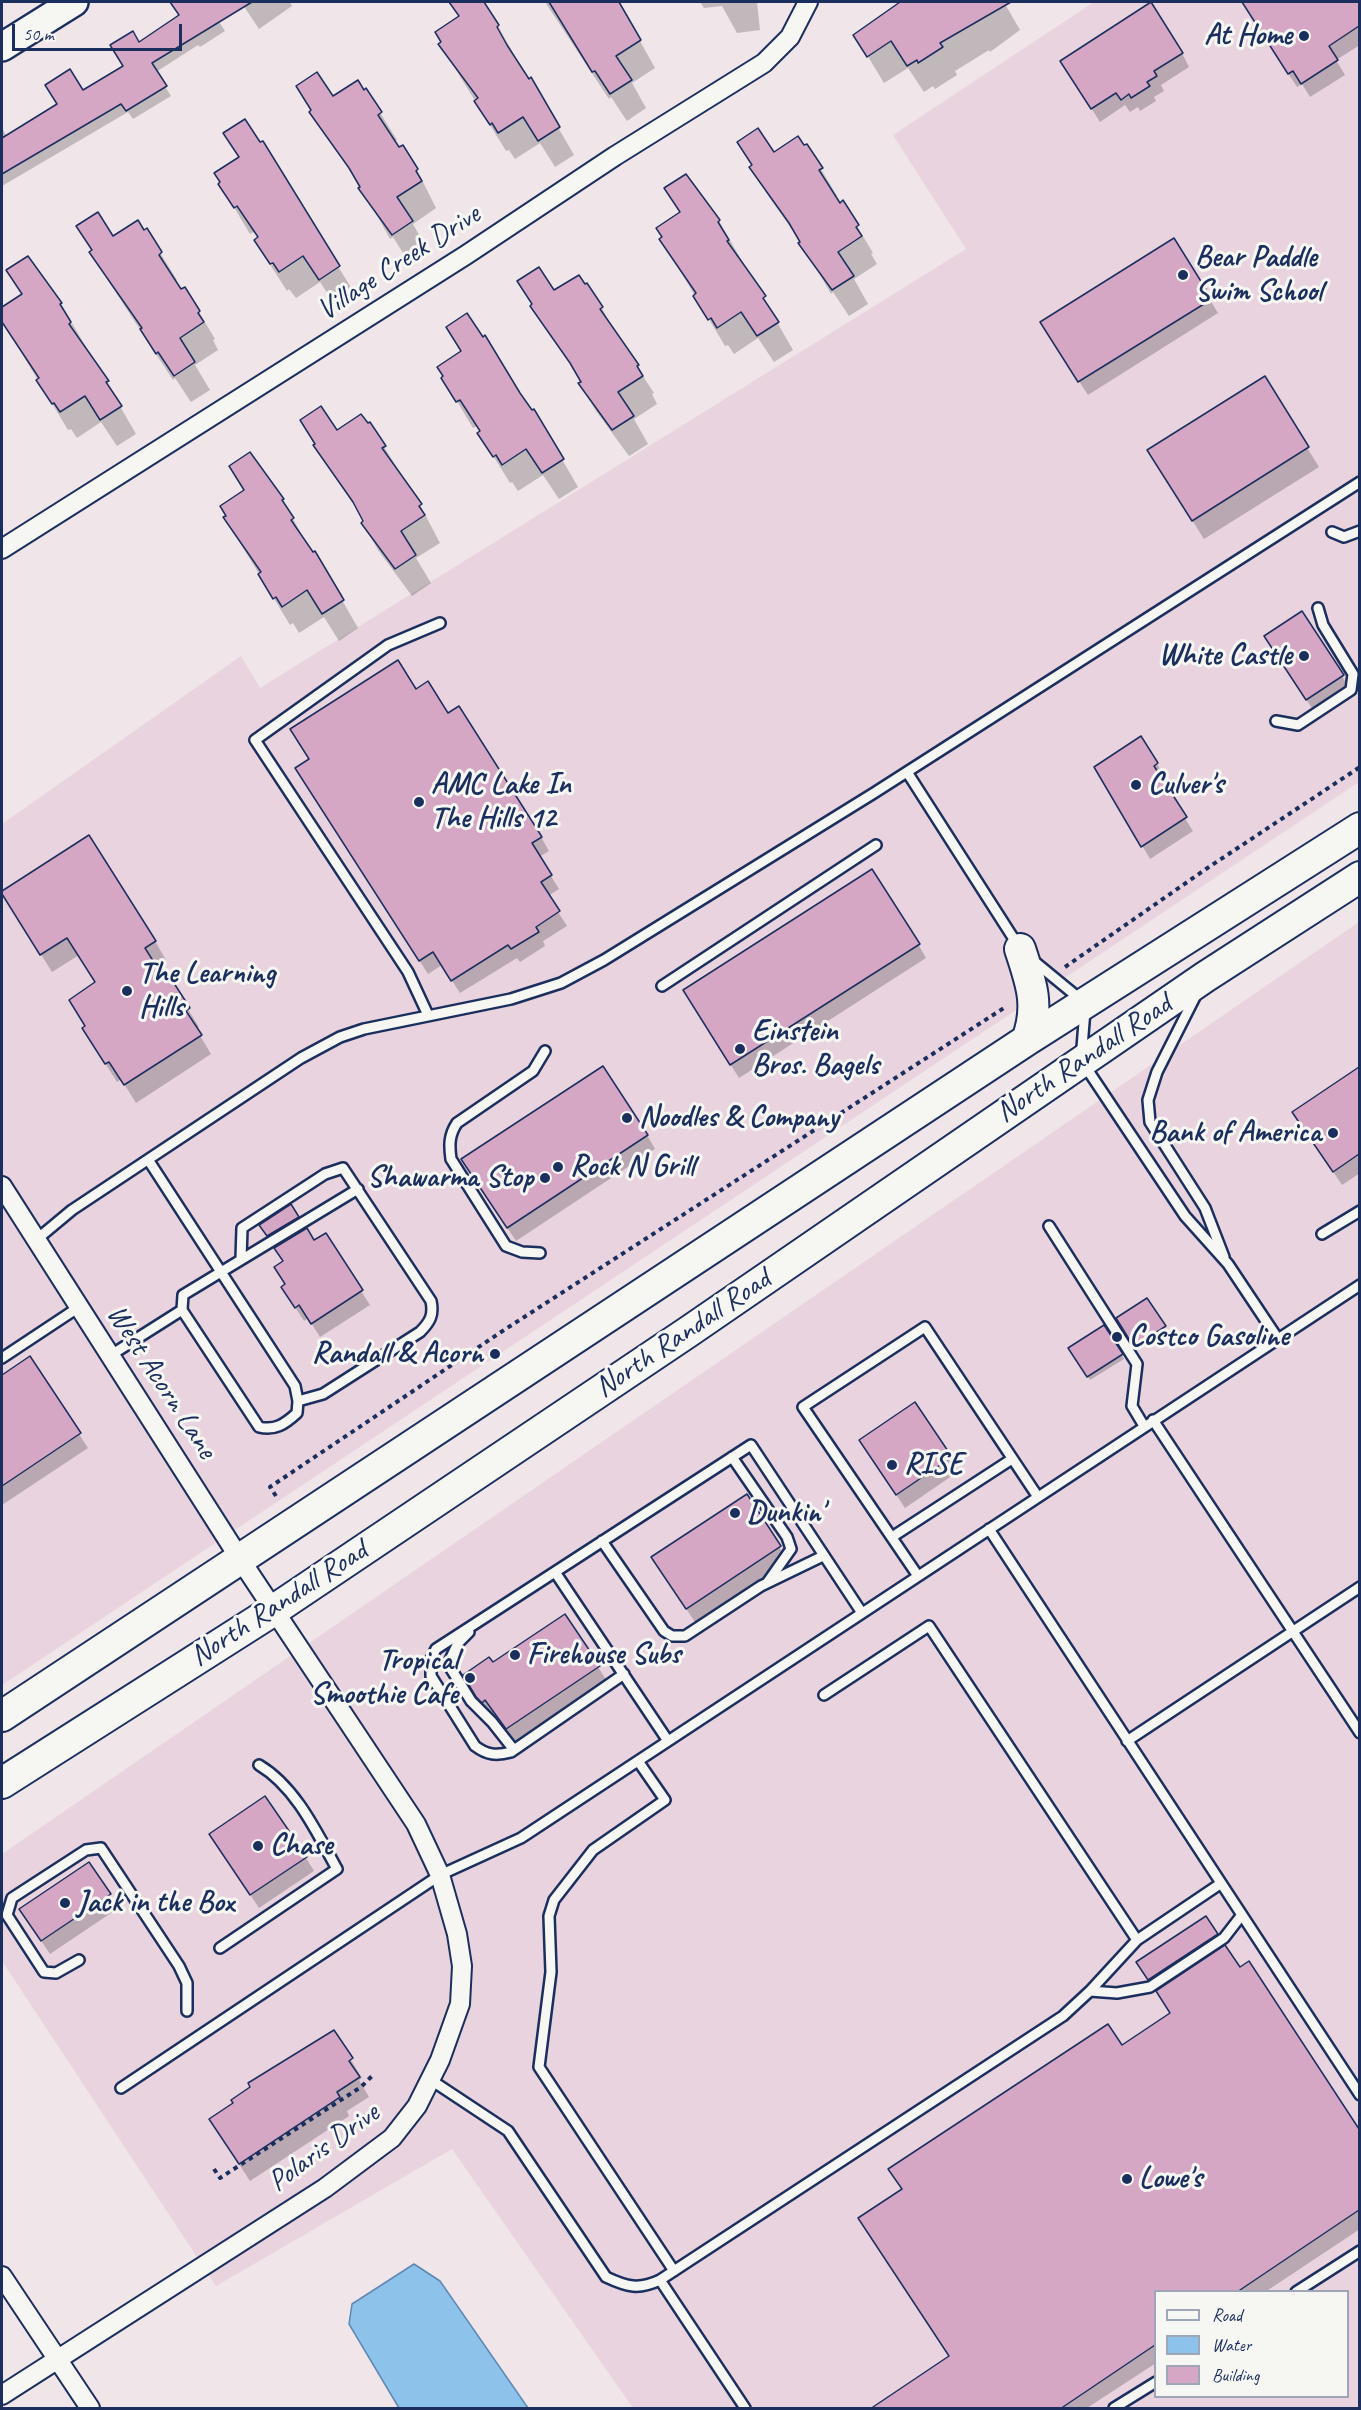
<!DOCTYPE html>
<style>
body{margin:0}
#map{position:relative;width:1361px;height:2410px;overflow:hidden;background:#f0e6e9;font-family:Caveat,sans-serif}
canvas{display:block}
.frame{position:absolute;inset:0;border:3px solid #1b2f5e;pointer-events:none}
.legend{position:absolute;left:1154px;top:2290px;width:195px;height:108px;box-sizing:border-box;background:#f6f6f2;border:2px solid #9ea6b7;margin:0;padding:8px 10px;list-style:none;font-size:18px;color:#1b2f5e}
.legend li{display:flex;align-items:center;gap:12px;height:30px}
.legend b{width:30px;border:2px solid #9ea6b7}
.scale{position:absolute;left:12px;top:24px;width:170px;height:27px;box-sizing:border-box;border:3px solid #1b2f5e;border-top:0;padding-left:8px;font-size:18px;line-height:21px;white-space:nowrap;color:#1b2f5e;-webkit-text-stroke:4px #f6f6f2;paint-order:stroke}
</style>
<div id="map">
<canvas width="1361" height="2410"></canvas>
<div class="frame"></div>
<ul class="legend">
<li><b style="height:8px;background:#f6f6f2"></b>Road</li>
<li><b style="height:16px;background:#8dc3eb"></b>Water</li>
<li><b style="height:16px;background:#d6a6c5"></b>Building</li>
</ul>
<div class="scale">50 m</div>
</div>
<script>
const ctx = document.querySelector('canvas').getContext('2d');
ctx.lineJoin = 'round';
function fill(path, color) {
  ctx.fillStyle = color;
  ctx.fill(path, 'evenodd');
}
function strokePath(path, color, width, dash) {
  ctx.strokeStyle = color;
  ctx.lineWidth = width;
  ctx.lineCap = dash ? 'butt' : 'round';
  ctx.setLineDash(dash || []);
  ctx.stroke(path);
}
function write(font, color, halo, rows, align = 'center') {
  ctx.font = font + ' Caveat,sans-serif';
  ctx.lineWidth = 6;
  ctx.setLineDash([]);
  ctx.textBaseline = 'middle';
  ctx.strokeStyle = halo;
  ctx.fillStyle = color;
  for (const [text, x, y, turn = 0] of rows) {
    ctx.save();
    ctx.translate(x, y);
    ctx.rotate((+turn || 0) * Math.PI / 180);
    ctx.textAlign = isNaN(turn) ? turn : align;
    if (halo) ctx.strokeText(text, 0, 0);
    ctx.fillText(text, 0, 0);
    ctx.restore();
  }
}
fill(new Path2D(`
 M 1094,2 L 1359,2 L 1359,782 L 2,1685 L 2,824 L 241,656 L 260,688 L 966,249 L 893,135 Z
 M 1359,922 L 1359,2407 L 633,2408 L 452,2149 L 216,2286 L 2,1961 L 2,1854 ZM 1156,2292 L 1348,2292 L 1348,2396 L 1156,2396 Z`), '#e8d3de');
const water = new Path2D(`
 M 414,2264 L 440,2281 L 528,2408 L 399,2408 L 349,2324 L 352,2304 Z`);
fill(water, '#8dc3eb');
strokePath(water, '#5f88b3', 1.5);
fill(new Path2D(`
 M 178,2 L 206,2 L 225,31 L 200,47 L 198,45 L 156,72 L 171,96 L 133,119 L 128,112 L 2,186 L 2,128 L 7,137 L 124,66 L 139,44 L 181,16 L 174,4 Z
 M 241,2 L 290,2 L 292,6 L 259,29 Z
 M 450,2 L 480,2 L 498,26 L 513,53 L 511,54 L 528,81 L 530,79 L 574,155 L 555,167 L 540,143 L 515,159 L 509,150 L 506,151 L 440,44 L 460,18 Z
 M 545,2 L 613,2 L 621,7 L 655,68 L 632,83 L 646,108 L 627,121 L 611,97 L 609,99 Z
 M 700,2 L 759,2 L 757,2 L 760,30 L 737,33 L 722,6 L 704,8 Z
 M 906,2 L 1009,2 L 1005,4 L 1020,30 L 990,52 L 989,50 L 955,71 L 957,75 L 935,89 L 933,86 L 924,92 L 908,68 L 884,83 L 855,35 L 879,20 L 878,18 Z
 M 1242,2 L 1360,2 L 1360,45 L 1336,60 L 1345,75 L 1310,97 L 1302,84 L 1297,87 Z
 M 1182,53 L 1189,67 L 1161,85 L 1164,91 L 1154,97 L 1156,101 L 1140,111 L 1138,107 L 1130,112 L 1125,105 L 1100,122 L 1070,75 Z
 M 366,90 L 397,140 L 394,142 L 399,149 L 402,147 L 417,170 L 436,208 L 413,224 L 427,249 L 408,261 L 393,237 L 390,239 L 364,192 L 311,112 L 333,98 Z
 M 739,142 L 821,169 L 837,196 L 834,197 L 857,226 L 873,253 L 871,254 L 877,264 L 854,279 L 868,304 L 849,316 L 833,292 L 831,294 L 804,247 L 767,194 Z
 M 262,143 L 355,294 L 336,306 L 320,282 L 296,298 L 289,289 L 287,291 L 271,266 L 276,261 L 271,261 L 271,266 L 256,240 L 259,239 L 254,232 L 250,234 L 220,184 Z
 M 719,221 L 793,350 L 774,362 L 758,338 L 734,354 L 728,345 L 725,346 L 661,239 Z
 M 78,227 L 113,239 L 146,230 L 177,280 L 174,282 L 199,312 L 215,339 L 213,340 L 218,350 L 195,365 L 210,390 L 191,402 L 175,378 L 173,380 L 107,279 Z
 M 8,271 L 61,304 L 136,434 L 117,446 L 101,422 L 77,438 L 71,429 L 68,430 L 3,322 L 5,320 L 2,309 L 23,295 Z
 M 554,293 L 602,308 L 616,335 L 654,393 L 652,394 L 657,404 L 634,419 L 648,444 L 629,456 L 596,411 L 580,384 L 582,383 L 532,306 Z
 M 1210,300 L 1218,313 L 1088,395 L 1050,336 Z
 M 443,378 L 534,411 L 578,487 L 559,499 L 543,475 L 518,491 L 512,482 L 510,483 L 479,433 L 481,432 L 477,426 L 473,428 Z
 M 1264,378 L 1319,467 L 1204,539 L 1160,469 Z
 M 370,424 L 420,505 L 440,543 L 416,558 L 431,583 L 412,596 L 378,550 L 363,523 L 365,522 L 315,446 L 336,432 Z
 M 283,500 L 312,554 L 315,553 L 358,628 L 339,641 L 324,617 L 299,633 L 293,623 L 290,625 L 225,518 Z
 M 1301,613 L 1351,690 L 1315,713 L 1274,650 Z
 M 416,691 L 448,715 L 541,837 L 549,851 L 539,857 L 559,889 L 548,896 L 567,926 L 543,941 L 545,946 L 520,962 L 517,958 L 460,993 L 442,965 L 428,974 L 305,782 Z
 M 1157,764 L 1165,777 L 1161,780 L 1193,831 L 1150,859 L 1096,767 Z
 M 13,910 L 155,941 L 166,960 L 155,967 L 165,982 L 169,979 L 199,1027 L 196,1029 L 211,1054 L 136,1103 L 121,1079 L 117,1082 L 95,1047 L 87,1027 L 97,983 L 79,955 L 52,972 Z
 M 918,944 L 926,958 L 739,1078 L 693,1005 Z
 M 1360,1069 L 1360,1173 L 1342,1185 L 1294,1113 Z
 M 647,1135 L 655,1149 L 516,1241 L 471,1173 Z
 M 298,1218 L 314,1242 L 325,1235 L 370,1305 L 320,1337 L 308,1318 L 304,1321 L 291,1301 L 284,1262 L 261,1225 Z
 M 1146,1300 L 1167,1331 L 1137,1350 L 1118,1318 Z
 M 1104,1327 L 1124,1359 L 1090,1380 L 1070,1349 Z
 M 30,1358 L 88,1448 L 2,1505 L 2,1377 Z
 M 869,1454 L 951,1458 L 959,1471 L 905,1508 Z
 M 746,1496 L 788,1561 L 695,1622 L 661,1571 Z
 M 565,1616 L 607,1681 L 515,1742 L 494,1713 L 491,1716 L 486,1711 L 472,1689 L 492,1664 Z
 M 211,1835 L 306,1858 L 314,1871 L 259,1908 Z
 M 88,1864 L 117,1909 L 50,1954 L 29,1923 Z
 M 1206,1918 L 1219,1939 L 1151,1983 L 1138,1962 Z
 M 1249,1963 L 1360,2131 L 1360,2229 L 1265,2292 L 1156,2292 L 1156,2363 L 1087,2408 L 873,2408 L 951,2357 L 903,2190 Z
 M 334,2032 L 362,2078 L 359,2080 L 369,2097 L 347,2111 L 349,2116 L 250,2181 L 222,2138 L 235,2103 Z`), '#0003');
const building = new Path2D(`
 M 170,2 L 252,2 L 152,63 L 167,86 L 126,111 L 121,104 L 2,174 L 2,138 L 57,104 L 45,85 L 70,69 L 83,90 L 123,66 L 110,45 L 133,31 L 139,42 L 179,15 Z
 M 449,2 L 484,2 L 499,25 L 497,27 L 507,45 L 529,79 L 531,77 L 560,127 L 538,141 L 523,117 L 498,133 L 492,123 L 490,125 L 474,101 L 478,98 L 438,44 L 441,42 L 435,32 L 459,16 Z
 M 549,2 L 619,2 L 641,40 L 616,56 L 632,80 L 610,94 L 595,71 L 592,72 Z
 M 900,2 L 1011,2 L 940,43 L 943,47 L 918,63 L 917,60 L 907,66 L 891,41 L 867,57 L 853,35 Z
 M 1151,2 L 1183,53 L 1154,71 L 1157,76 L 1147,82 L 1150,86 L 1131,98 L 1129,94 L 1121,100 L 1116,93 L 1091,109 L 1060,61 Z
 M 1242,2 L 1359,2 L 1359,26 L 1329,46 L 1338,60 L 1301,84 L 1293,71 L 1288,74 Z
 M 317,72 L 333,96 L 358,80 L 364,90 L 366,88 L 382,112 L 378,115 L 399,147 L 403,145 L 418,169 L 416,171 L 422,181 L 397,197 L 413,221 L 392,235 L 358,188 L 360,187 L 349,168 L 309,112 L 311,110 L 296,86 Z
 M 245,119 L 260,142 L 263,141 L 340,266 L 319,280 L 303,256 L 279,272 L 273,263 L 270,264 L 254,240 L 258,237 L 237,206 L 234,208 L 218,184 L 220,182 L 214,173 L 239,157 L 223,133 Z
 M 758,128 L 774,152 L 798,136 L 804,145 L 807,144 L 823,168 L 819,170 L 840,203 L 843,200 L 859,225 L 856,227 L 862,236 L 838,252 L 854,276 L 832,290 L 798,243 L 800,242 L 789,223 L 749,167 L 752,165 L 737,142 Z
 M 686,174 L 720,220 L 718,222 L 729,240 L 727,241 L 766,296 L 763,298 L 779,322 L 757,336 L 741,312 L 717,328 L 711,318 L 708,320 L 693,296 L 696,293 L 659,239 L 662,237 L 656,228 L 680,212 L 664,188 Z
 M 98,212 L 113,236 L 138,220 L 144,230 L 147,228 L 162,252 L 159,255 L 181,289 L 185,287 L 200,311 L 198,313 L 204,322 L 180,338 L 195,362 L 174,376 L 158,352 L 156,354 L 140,329 L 142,328 L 89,252 L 92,250 L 76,226 Z
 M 1174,238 L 1212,299 L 1078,382 L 1040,322 Z
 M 28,256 L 62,303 L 60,304 L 71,322 L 69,324 L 109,381 L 106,382 L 122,406 L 100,420 L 85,396 L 60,412 L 54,403 L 52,404 L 36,380 L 39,378 L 2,322 L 2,307 L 22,294 L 6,270 Z
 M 539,267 L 554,290 L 579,275 L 585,284 L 587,283 L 603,307 L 600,309 L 639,365 L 637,366 L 643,376 L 618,392 L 634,416 L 612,430 L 578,383 L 581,382 L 570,363 L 530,306 L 532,304 L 517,281 Z
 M 467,313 L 483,337 L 485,335 L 520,393 L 532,410 L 534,409 L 564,459 L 542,473 L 526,449 L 502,465 L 496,455 L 493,457 L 477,433 L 480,431 L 460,400 L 456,402 L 441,378 L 443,376 L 437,367 L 461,351 L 446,327 Z
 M 1265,376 L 1309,447 L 1192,521 L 1147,450 Z
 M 321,406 L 337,430 L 361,414 L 368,423 L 370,422 L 386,446 L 382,448 L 422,504 L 419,506 L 425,515 L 401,531 L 416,555 L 395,569 L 361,523 L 363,521 L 353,502 L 313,445 L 315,444 L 300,420 Z
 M 250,452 L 284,499 L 282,500 L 294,518 L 291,520 L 313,552 L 315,551 L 344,600 L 322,614 L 307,590 L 282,607 L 276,597 L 273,599 L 258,574 L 261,572 L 223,517 L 226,516 L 220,506 L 244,490 L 229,466 Z
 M 1302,611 L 1344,675 L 1306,700 L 1264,636 Z
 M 398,660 L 416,689 L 428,681 L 448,713 L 459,706 L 542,837 L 532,843 L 552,875 L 541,882 L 560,911 L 536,927 L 539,932 L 511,949 L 508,945 L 451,981 L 433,952 L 419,961 L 295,768 L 309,759 L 290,729 Z
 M 1141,736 L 1158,763 L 1154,766 L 1187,817 L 1141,847 L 1094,767 Z
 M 89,835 L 156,941 L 145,948 L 165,980 L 170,977 L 190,1008 L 186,1011 L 202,1035 L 124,1085 L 109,1062 L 105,1064 L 82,1028 L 85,1026 L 69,1000 L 95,982 L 67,938 L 40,955 L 2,894 L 2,891 Z
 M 872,869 L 920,944 L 730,1065 L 683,990 Z
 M 603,1066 L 648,1135 L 507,1228 L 461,1159 Z
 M 1359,1067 L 1359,1154 L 1333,1172 L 1292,1112 Z
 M 291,1204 L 299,1217 L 267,1236 L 259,1225 Z
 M 307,1228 L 314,1240 L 326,1233 L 363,1290 L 311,1324 L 299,1305 L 295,1308 L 281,1287 L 285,1284 L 274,1267 L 283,1261 L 274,1248 Z
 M 1147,1298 L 1166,1326 L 1134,1347 L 1116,1318 Z
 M 1104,1325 L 1123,1354 L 1087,1377 L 1068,1348 Z
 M 30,1356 L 81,1433 L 2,1486 L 2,1375 Z
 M 915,1402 L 952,1457 L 896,1495 L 859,1440 Z
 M 747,1494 L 781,1546 L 686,1609 L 651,1557 Z
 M 565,1614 L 600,1666 L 506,1729 L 485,1700 L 482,1703 L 476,1697 L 463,1675 L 489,1657 L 493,1662 Z
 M 265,1796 L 307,1857 L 250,1895 L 209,1834 Z
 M 89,1862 L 111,1894 L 41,1941 L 19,1909 Z
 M 1206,1916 L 1218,1934 L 1148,1980 L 1136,1962 Z
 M 1225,1945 L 1240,1967 L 1249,1961 L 1359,2129 L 1359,2210 L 1237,2292 L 1155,2292 L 1155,2345 L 1060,2409 L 870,2409 L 949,2356 L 858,2218 L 902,2189 L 888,2169 L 1108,2024 L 1122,2045 L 1170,2013 L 1156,1991 Z
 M 334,2030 L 353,2058 L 349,2061 L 360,2077 L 337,2092 L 340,2097 L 239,2164 L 209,2119 L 233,2103 L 231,2100 L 250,2087 L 248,2083 Z`);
fill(building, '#d6a6c5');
strokePath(building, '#1b2f5e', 1.5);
const lane = new Path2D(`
 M 1332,532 L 1344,537 L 1360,531
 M 1276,721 L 1298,725 L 1351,690 L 1353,674 L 1323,625 L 1318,608
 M 907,772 L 1019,947
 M 1035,962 L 1080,999
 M 662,986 L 876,845
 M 1196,995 L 1157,1072 L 1148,1100 L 1150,1122 L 1205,1208 L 1224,1257
 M 1085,1010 L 1081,1060 L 1185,1216 L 1228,1264 L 1278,1339
 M 428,1015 L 408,972 L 255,740 L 388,645 L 440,623
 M 1049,1226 L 1137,1364 L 1132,1406 L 1144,1426
 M 1322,1234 L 1360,1211
 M 36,1240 L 72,1210 L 301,1058 L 340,1037 L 364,1029 L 511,999 L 561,983 L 604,960 L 874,793 L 1360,482
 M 540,1253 L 522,1252 L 506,1246 L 451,1159 C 449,1145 449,1135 457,1123 L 533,1071 L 545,1051
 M 241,1259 L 242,1228 L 325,1174 L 343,1168 L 431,1301 C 434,1315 430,1322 420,1332 L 323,1394 L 298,1401
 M 182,1310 L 183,1295 L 358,1189
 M 111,1355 L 182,1310 L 259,1427 C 275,1431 285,1424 297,1413 L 298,1401 L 295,1386 L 149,1161
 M 2,1358 L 79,1307
 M 1153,1420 L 1360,1733
 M 732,1457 L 787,1537 L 791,1549 L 767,1583
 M 989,1529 L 1360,2095
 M 892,1537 L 1012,1459
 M 602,1541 L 664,1631 L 672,1636 L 685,1636 L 761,1586 L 823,1556
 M 555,1572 L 668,1741
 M 918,1576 L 803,1407 L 925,1327 L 1038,1497
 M 469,1632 L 458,1643 L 448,1664 L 471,1701 L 492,1722 L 514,1750
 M 624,1674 L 511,1752 C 496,1756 487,1755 475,1746 L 431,1676 L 431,1659 L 436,1649 L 751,1445 L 862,1613
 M 824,1695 L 929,1626 L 1137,1940
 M 1127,1741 L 1360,1587
 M 638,1761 L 665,1800 L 593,1850 L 554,1900 L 549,1916 L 551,1972 L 539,2067 L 674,2271
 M 220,1948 L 337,1869 C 317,1833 296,1787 259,1765
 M 79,1960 L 56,1973 L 44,1972 L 7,1915 L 12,1898 L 86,1850 L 101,1848 L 179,1966 L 187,1983 L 187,2011
 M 1090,1991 L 1117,1993 L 1150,1987 L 1224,1938 L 1241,1916
 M 431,2080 L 508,2131 L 606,2277 C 627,2287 639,2290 660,2280 L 1063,2016 L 1090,1991 L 1137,1940 L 1220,1884
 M 121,2088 L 440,1875 L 521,1838 L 1360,1285
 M 660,2280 L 745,2408
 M 1296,2292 L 1360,2251
 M 1114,2408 L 1156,2382`);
const street = new Path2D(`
 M 2,549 L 466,255 L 615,156 L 764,63 L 790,37 L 808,2
 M 2,1186 L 240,1559 L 416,1824 L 440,1875 L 457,1934 L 462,1966 L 460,2004 L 440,2060 L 417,2106 L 392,2138 L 325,2188 L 2,2395
 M 2,2276 L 90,2408`);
const secondary = new Path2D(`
 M 2,47 L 74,2`);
const primary = new Path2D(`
 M 1020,949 C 1031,982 1040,1006 1027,1040
 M 2,1716 L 1027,1040 L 1360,828
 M 2,1783 L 274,1610 L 688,1332 L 1205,977 L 1360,877`);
strokePath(lane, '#1b2f5e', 14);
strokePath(street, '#1b2f5e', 22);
strokePath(secondary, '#1b2f5e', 32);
strokePath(primary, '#1b2f5e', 34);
strokePath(new Path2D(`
 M 1065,967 L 1206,869 L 1360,767
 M 276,1496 L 270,1487 L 501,1332 L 1007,1006
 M 214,2169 L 220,2178 L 361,2087 L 373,2075`), '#1b2f5e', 4, [4.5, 4.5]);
strokePath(lane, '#f6f6f2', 9);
strokePath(street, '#f6f6f2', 18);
strokePath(secondary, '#f6f6f2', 27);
strokePath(primary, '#f6f6f2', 30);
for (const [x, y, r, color] of [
 [1304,36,6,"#1b2f5e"],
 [1183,275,6,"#1b2f5e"],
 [1304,656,6,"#1b2f5e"],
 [1136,785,6,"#1b2f5e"],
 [419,802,6,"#1b2f5e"],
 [127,991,6,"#1b2f5e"],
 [740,1049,6,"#1b2f5e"],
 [627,1118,6,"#1b2f5e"],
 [1333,1133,6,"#1b2f5e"],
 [558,1167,6,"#1b2f5e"],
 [545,1178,6,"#1b2f5e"],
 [1117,1337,6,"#1b2f5e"],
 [495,1354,6,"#1b2f5e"],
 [892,1465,6,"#1b2f5e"],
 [735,1513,6,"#1b2f5e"],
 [515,1655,6,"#1b2f5e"],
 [470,1678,6,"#1b2f5e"],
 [258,1846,6,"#1b2f5e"],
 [65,1903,6,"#1b2f5e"],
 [1127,2179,6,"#1b2f5e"]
]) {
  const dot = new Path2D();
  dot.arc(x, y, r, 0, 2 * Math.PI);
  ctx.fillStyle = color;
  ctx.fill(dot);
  strokePath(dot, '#f6f6f2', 2);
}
write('bold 30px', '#1b2f5e', '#f6f6f2', [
 ["At Home",1292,36,"right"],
 ["Bear Paddle",1195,258],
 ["Swim School",1195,292],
 ["White Castle",1292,656,"right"],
 ["AMC Lake In",431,785],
 ["The Hills 12",431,819],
 ["Culver's",1148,785],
 ["The Learning",139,974],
 ["Hills",139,1008],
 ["Einstein",752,1032],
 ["Bros. Bagels",752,1066],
 ["Noodles & Company",639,1118],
 ["Bank of America",1321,1133,"right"],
 ["Rock N Grill",570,1167],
 ["Shawarma Stop",533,1178,"right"],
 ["Costco Gasoline",1129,1337],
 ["Randall & Acorn",483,1354,"right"],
 ["RISE",904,1465],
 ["Dunkin'",747,1513],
 ["Firehouse Subs",527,1655],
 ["Tropical",458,1661,"right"],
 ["Smoothie Cafe",458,1695,"right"],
 ["Chase",270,1846],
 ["Jack in the Box",77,1903],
 ["Lowe's",1139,2179]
], 'left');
write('30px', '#1b2f5e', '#f6f6f2', [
 ["Village Creek Drive",399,263,-33],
 ["North Randall Road",1084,1059,-34],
 ["North Randall Road",683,1334,-34],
 ["West Acorn Lane",161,1382,57],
 ["North Randall Road",279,1604,-33],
 ["Polaris Drive",324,2148,-36]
]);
</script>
